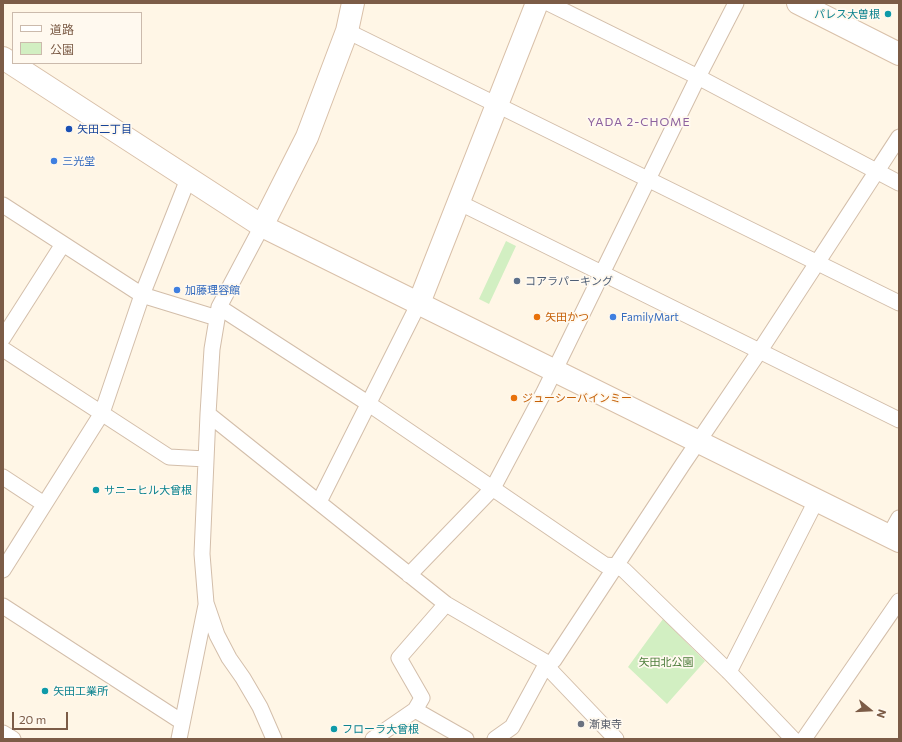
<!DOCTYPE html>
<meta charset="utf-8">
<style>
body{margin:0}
#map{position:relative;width:902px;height:742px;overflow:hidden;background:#fff6e6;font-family:Commissioner,"Noto Sans JP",sans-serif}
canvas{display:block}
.frame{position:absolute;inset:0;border:4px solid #7c5c47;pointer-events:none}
.legend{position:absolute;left:12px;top:12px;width:130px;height:52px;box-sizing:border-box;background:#fff9ef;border:1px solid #cbbaac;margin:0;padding:5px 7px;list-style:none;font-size:12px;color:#7c5c47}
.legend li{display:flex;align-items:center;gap:8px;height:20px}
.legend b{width:20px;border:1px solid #cbbaac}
.north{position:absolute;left:850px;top:690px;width:40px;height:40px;-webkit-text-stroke:3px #fff9ef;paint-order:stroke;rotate:108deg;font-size:11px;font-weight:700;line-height:16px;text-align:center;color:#7c5c47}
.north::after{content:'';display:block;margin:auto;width:14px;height:18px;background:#7c5c47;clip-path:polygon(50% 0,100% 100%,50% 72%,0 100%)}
.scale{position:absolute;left:12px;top:712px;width:56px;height:18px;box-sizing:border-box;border:2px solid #7c5c47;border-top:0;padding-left:5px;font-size:12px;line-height:14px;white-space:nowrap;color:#7c5c47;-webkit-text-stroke:3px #fff9ef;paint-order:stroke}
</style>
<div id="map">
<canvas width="902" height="742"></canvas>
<div class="frame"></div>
<ul class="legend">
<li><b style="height:5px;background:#fff"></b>道路</li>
<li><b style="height:11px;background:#d2efc2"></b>公園</li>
</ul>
<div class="north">N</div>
<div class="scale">20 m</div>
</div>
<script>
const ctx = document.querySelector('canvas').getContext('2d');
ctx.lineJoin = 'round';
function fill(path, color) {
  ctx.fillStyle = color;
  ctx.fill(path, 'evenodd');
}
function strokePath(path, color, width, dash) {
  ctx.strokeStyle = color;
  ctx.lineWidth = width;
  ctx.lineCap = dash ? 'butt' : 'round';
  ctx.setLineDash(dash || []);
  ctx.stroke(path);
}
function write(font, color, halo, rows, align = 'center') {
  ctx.font = font + ' Commissioner,"Noto Sans JP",sans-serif';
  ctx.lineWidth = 3.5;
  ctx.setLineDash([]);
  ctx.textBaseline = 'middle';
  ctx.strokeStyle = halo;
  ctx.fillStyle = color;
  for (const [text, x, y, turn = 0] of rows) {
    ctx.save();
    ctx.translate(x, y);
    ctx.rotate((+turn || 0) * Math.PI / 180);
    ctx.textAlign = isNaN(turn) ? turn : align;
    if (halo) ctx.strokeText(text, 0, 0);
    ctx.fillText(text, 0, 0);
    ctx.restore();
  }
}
fill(new Path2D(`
 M 506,241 L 516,246 L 489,304 L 479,299 Z
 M 663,619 L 705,661 L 667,704 L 628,667 Z`), '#d2efc2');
const street = new Path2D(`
 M 548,3 L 698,77 L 899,183
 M 347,31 L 899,303
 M 458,202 L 899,420
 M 3,205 L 142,295 L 217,318
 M 262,226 L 219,307 L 212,349 L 208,414 L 202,554 L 206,603 L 217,635 L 229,658 L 243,678 L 260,707 L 274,739
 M 219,307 L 369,404 L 605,565 L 616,566 L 624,570 L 729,672 L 793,739
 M 3,338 L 63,244
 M 3,349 L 169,457 L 206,459
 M 208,414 L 446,604 L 544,661 L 553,673 L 616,739
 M 3,477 L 44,504
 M 319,502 L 419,303
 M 889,536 L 899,518
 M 3,570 L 102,413 L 142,295 L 188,179
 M 409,575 L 493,488 L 544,392 L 698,77 L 736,3
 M 3,606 L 182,722
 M 729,672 L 816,501
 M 415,710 L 466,739
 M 3,733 L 13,739
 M 179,739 L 206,605
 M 373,739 L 415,710 L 422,698 L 399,658 L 446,604
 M 495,739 L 512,727 L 543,670 L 554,660 L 683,464 L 759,352 L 899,137
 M 804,739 L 899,601`);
const secondary = new Path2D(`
 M 798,3 L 899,54
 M 3,58 L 262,226 L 899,541
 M 262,226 L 307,137 L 347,31 L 353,3
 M 419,303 L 537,3`);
strokePath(street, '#d3beaa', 17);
strokePath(secondary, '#d9c0a9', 24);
strokePath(street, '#fff', 15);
strokePath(secondary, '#fff', 22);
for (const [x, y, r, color] of [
 [888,14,4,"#0f9aa8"],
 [69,129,4,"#1a4fb4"],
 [54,161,4,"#3f7fe0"],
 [517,281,4,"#5c6f8a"],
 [177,290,4,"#3f7fe0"],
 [537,317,4,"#e8710a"],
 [613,317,4,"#3f7fe0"],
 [514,398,4,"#e8710a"],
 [96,490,4,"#0f9aa8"],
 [45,691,4,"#0f9aa8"],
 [581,724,4,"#6b7280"],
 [334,729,4,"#0f9aa8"]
]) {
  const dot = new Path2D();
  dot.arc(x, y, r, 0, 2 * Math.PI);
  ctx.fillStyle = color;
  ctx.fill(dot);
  strokePath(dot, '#fff9ef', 1.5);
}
write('11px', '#0d838f', '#fff9ef', [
 ["パレス大曽根",880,14,"right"],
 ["サニーヒル大曾根",104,490],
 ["矢田工業所",53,691],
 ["フローラ大曾根",342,729]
], 'left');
write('11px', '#164399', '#fff9ef', [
 ["矢田二丁目",77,129]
], 'left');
write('11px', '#366cbe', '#fff9ef', [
 ["三光堂",62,161],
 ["加藤理容館",185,290],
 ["FamilyMart",621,317]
], 'left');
write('11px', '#4e5e75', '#fff9ef', [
 ["コアラパーキング",525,281]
], 'left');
write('11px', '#c56008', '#fff9ef', [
 ["矢田かつ",545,317],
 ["ジューシーバインミー",522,398]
], 'left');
write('11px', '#4c7d3b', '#fff9ef', [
 ["矢田北公園",666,662]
]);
write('11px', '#5b616d', '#fff9ef', [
 ["漸東寺",589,724]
], 'left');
ctx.letterSpacing = '1px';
write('12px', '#8d629f', '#fff9ef', [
 ["YADA 2-CHOME",639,122]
]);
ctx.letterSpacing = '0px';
</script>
